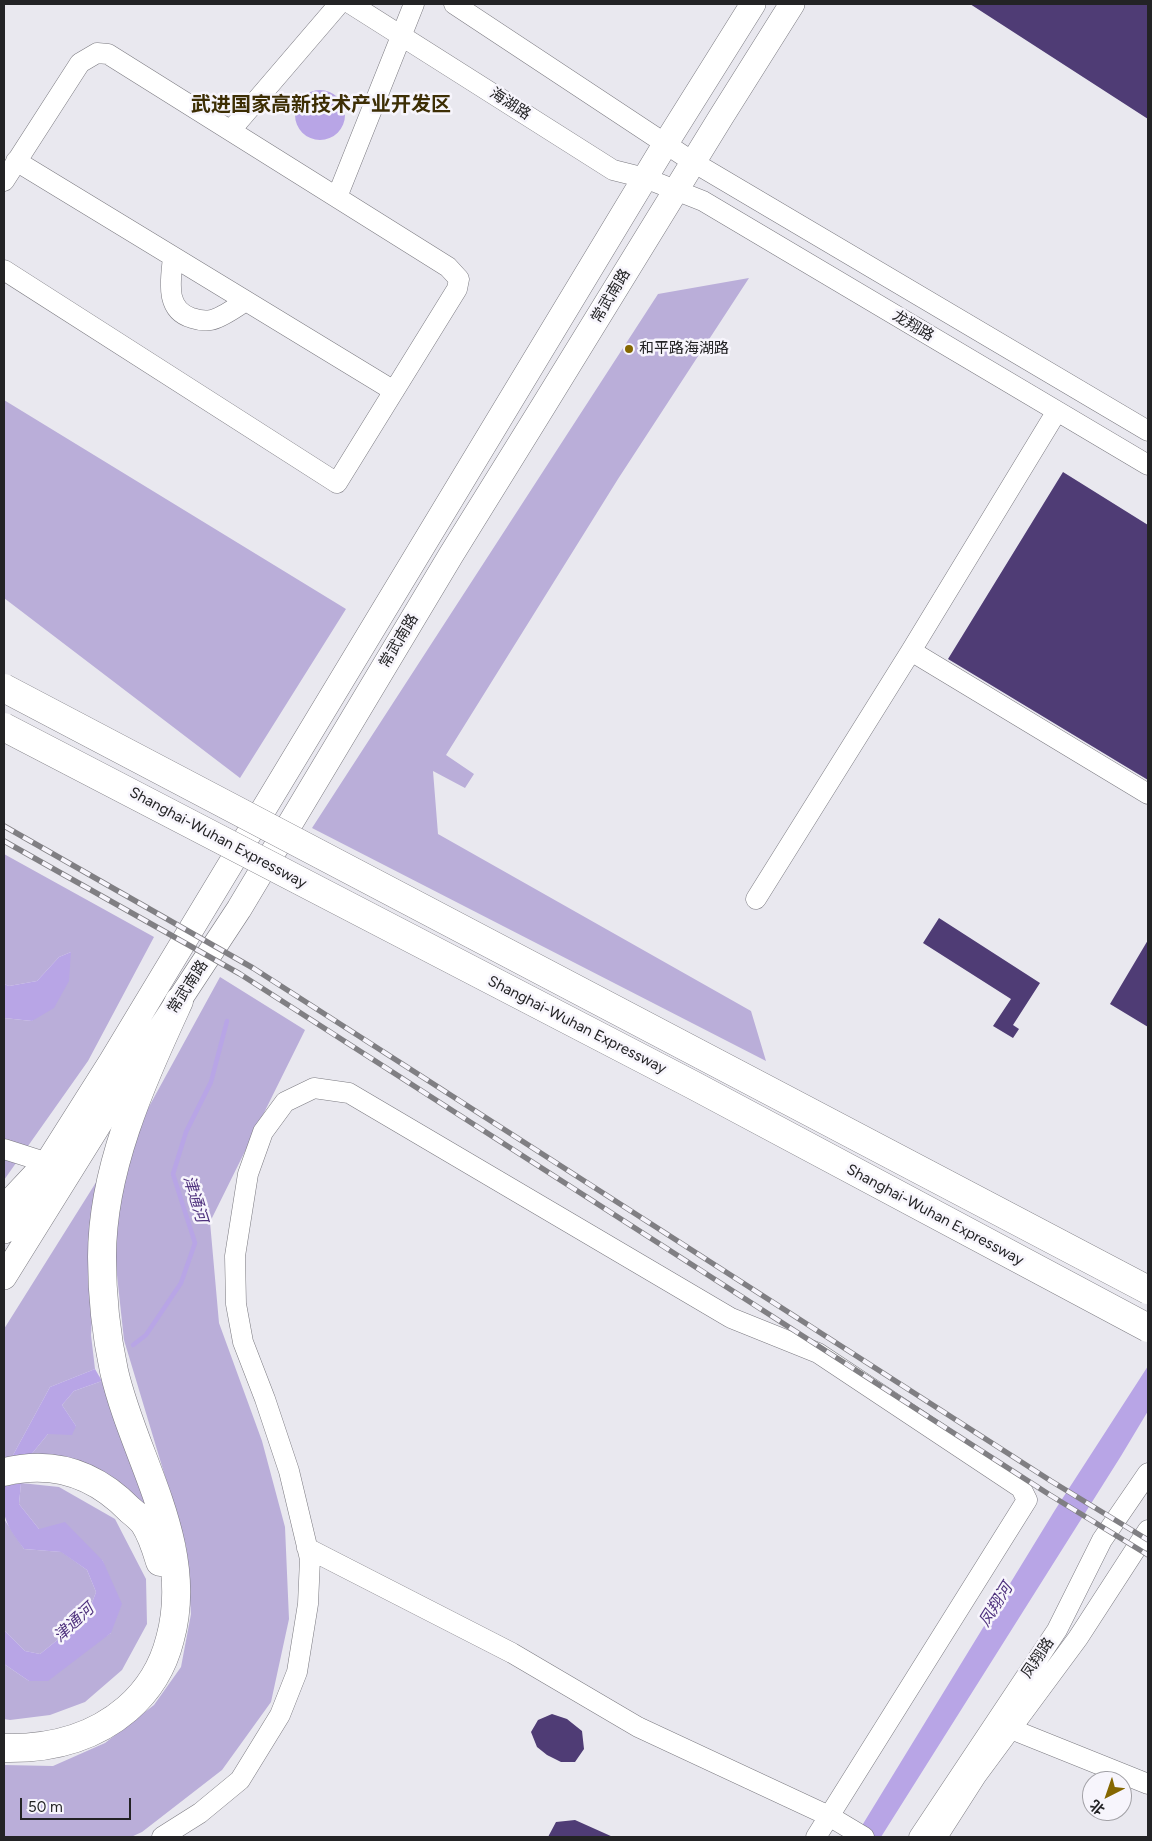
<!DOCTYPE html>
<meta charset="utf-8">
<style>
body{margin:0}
#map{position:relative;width:1152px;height:1841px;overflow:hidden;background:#e9e8ef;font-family:Figtree,"Noto Sans SC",sans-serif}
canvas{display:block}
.frame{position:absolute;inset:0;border:5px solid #232325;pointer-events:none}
.north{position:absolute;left:1082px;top:1771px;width:50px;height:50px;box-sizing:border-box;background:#f7f5fc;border:1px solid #a2a1a6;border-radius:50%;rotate:221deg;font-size:14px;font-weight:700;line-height:20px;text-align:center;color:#232325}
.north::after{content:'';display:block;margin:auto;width:18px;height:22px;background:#856700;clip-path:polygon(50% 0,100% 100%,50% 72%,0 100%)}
.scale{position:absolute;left:20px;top:1798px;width:111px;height:22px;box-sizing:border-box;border:2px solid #232325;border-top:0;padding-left:6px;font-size:15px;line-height:18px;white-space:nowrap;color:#232325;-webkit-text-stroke:4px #f7f5fc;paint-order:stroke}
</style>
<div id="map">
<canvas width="1152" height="1841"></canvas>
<div class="frame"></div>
<div class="north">北</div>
<div class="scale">50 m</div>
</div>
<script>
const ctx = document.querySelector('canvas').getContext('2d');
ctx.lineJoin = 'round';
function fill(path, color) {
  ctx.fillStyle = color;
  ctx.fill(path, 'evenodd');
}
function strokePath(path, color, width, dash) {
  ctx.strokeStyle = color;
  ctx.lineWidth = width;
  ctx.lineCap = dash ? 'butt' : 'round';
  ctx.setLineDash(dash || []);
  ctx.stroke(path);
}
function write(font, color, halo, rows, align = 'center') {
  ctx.font = font + ' Figtree,"Noto Sans SC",sans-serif';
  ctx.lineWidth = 5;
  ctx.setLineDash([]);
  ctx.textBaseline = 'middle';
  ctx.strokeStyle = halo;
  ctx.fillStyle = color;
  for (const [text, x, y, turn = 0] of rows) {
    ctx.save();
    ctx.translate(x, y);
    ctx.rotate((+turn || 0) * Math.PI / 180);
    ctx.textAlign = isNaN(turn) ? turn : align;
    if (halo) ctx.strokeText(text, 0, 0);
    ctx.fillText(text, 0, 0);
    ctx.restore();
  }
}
fill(new Path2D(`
 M 749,278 L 618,479 L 446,755 L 474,774 L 465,788 L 433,771 L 438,834 L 751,1011 L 766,1061 L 312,828 L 658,294 Z
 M 4,400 L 346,609 L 240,778 L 4,598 Z
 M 4,854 L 154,937 L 88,1061 L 4,1180 L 4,1018 L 32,1021 L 71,952 L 59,957 L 37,981 L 9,986 L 4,984 Z
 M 220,977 L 305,1030 L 210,1222 L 219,1323 L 262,1441 L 285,1527 L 289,1619 L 271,1702 L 222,1770 L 142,1832 L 131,1837 L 4,1837 L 4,1765 L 53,1766 L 105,1743 L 154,1705 L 181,1667 L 191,1614 L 186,1546 L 124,1340 L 113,1238 L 134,1134 Z
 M 100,1176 L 91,1335 L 95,1369 L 50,1387 L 12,1457 L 4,1460 L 4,1329 Z
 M 102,1381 L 129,1460 L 148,1507 L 30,1456 L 48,1434 L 76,1426 L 62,1405 L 74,1391 Z
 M 21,1483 L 59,1487 L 115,1519 L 146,1579 L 147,1624 L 122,1670 L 85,1702 L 50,1715 L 10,1720 L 4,1719 L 4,1664 L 29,1681 L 111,1633 L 103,1561 L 39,1529 L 19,1504 Z
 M 4,1519 L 24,1549 L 62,1552 L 87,1570 L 96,1592 L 87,1616 L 40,1654 L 25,1651 L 4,1630 Z`), '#baaed9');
fill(new Path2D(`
 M295 115a25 25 0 1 1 50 0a25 25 0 1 1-50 0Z
 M 71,952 L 69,981 L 54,1008 L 32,1021 L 4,1018 L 4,984 L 9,986 L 37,981 L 59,957 Z
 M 1148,1366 L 1148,1411 L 1121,1456 L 881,1837 L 855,1837 L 1055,1510 Z
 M 95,1369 L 102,1381 L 74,1391 L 62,1405 L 76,1426 L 72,1435 L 48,1434 L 30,1456 L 12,1457 L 50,1387 Z
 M 21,1483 L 19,1504 L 39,1529 L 65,1522 L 103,1561 L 122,1604 L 111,1633 L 48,1681 L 29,1681 L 4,1664 L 4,1630 L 25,1651 L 40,1654 L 87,1616 L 96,1592 L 87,1570 L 61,1552 L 24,1549 C 7,1526 0,1517 5,1486 Z`), '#b8a5e6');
strokePath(new Path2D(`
 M 133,1345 L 146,1335 L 181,1283 L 195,1243 L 173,1174 L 186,1132 L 211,1082 L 227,1021`), '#b8a5e6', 4.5);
fill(new Path2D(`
 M 970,4 L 1148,4 L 1148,119 Z
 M 1063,472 L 1148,525 L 1148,780 L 948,659 Z
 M 939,918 L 1040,983 L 1013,1025 L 1019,1029 L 1013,1038 L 993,1026 L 1011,999 L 923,943 Z
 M 1148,940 L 1148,1027 L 1110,1004 Z
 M 552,1714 L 567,1719 L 582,1731 L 584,1749 L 575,1762 L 561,1762 L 547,1755 L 537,1747 L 531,1732 L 538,1720 Z
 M 575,1820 L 613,1837 L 548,1837 L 556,1822 Z`), '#4f3c75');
const minor = new Path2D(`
 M 351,4 L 613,170 L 645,178 L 703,201 L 1148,465
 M 454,4 L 693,162 L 1148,431
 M 231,130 L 339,4
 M 16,161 L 394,391
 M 4,181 L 80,63 L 97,53 L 108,54 L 448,267 L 459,279 L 457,289 L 337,483 L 4,270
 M 337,197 L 414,4
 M 173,257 C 171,279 164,310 192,318 C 198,320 205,321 211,320 C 222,318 236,307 246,301
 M 911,651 L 1148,794
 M 756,899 L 911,651 L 1057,411
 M 4,1149 L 48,1163
 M 307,1548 L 512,1653 L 638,1727 L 829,1816 L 864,1837
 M 1011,1729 L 1148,1784
 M 162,1837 L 200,1813 L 240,1780 L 280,1715 L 297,1672 L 308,1604 L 310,1559 L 289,1471 L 265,1399 L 243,1342 L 236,1304 L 235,1256 L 248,1174 L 263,1132 L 285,1102 L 314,1088 L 349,1093 L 731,1318 L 818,1353 L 1021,1488 L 1027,1500 L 816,1837
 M 919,1837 L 1057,1630 L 1102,1540 L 1148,1473
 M 937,1837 L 976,1776 L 1078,1638 L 1148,1530`);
const major = new Path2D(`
 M 4,1231 L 111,1062 L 666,143 L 753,4
 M 4,1277 L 131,1073 L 239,909 L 451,555 L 544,405 L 721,117 L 792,4`);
const highway = new Path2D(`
 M 4,1210 L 48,1163
 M 4,1472 C 53,1460 95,1474 130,1510 C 135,1514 140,1518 144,1523 C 152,1535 156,1549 160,1562
 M 4,1748 C 49,1749 92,1739 127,1709 C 149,1690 163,1667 170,1639 C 196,1545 134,1459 114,1371 C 106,1334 102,1295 102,1257 C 102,1167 143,1080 179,1001`);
strokePath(minor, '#7b7a80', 21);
strokePath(major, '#7b7a80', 26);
strokePath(highway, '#7b7a80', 29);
strokePath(minor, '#fff', 20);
strokePath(major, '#fff', 25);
strokePath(highway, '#fff', 28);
const rail = new Path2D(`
 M 4,826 L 253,968 L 1051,1481 L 1148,1540
 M 4,841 L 240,974 L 1050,1495 L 1148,1555`);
strokePath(rail, '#807f83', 5.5);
strokePath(rail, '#f7f5fc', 4, [11]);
const highwayBridge = new Path2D(`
 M 4,688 C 386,888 767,1089 1148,1290
 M 4,727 L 693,1085 L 1148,1328`);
strokePath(highwayBridge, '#7b7a80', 29, []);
strokePath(highwayBridge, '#fff', 28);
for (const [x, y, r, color] of [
 [629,349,5,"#856700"]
]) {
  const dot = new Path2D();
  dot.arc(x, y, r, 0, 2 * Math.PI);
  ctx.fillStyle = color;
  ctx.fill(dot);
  strokePath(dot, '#f7f5fc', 2);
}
write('15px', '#232325', '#f7f5fc', [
 ["海湖路",510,104,33],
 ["常武南路",611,296,-59],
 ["龙翔路",913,326,31],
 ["常武南路",399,641,-59],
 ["Shanghai-Wuhan Expressway",218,838,28],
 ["常武南路",188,987,-57],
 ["Shanghai-Wuhan Expressway",577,1025,27],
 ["Shanghai-Wuhan Expressway",935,1215,28],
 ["凤翔路",1038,1658,-56]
]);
write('15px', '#232325', '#f7f5fc', [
 ["和平路海湖路",639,349]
], 'left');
write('italic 16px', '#4e317d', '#f7f5fc', [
 ["津通河",195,1199,73],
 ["凤翔河",996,1605,-58],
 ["津通河",74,1623,-43]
]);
write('bold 20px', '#3d2e04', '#f7f5fc', [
 ["武进国家高新技术产业开发区",321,105]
]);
</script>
